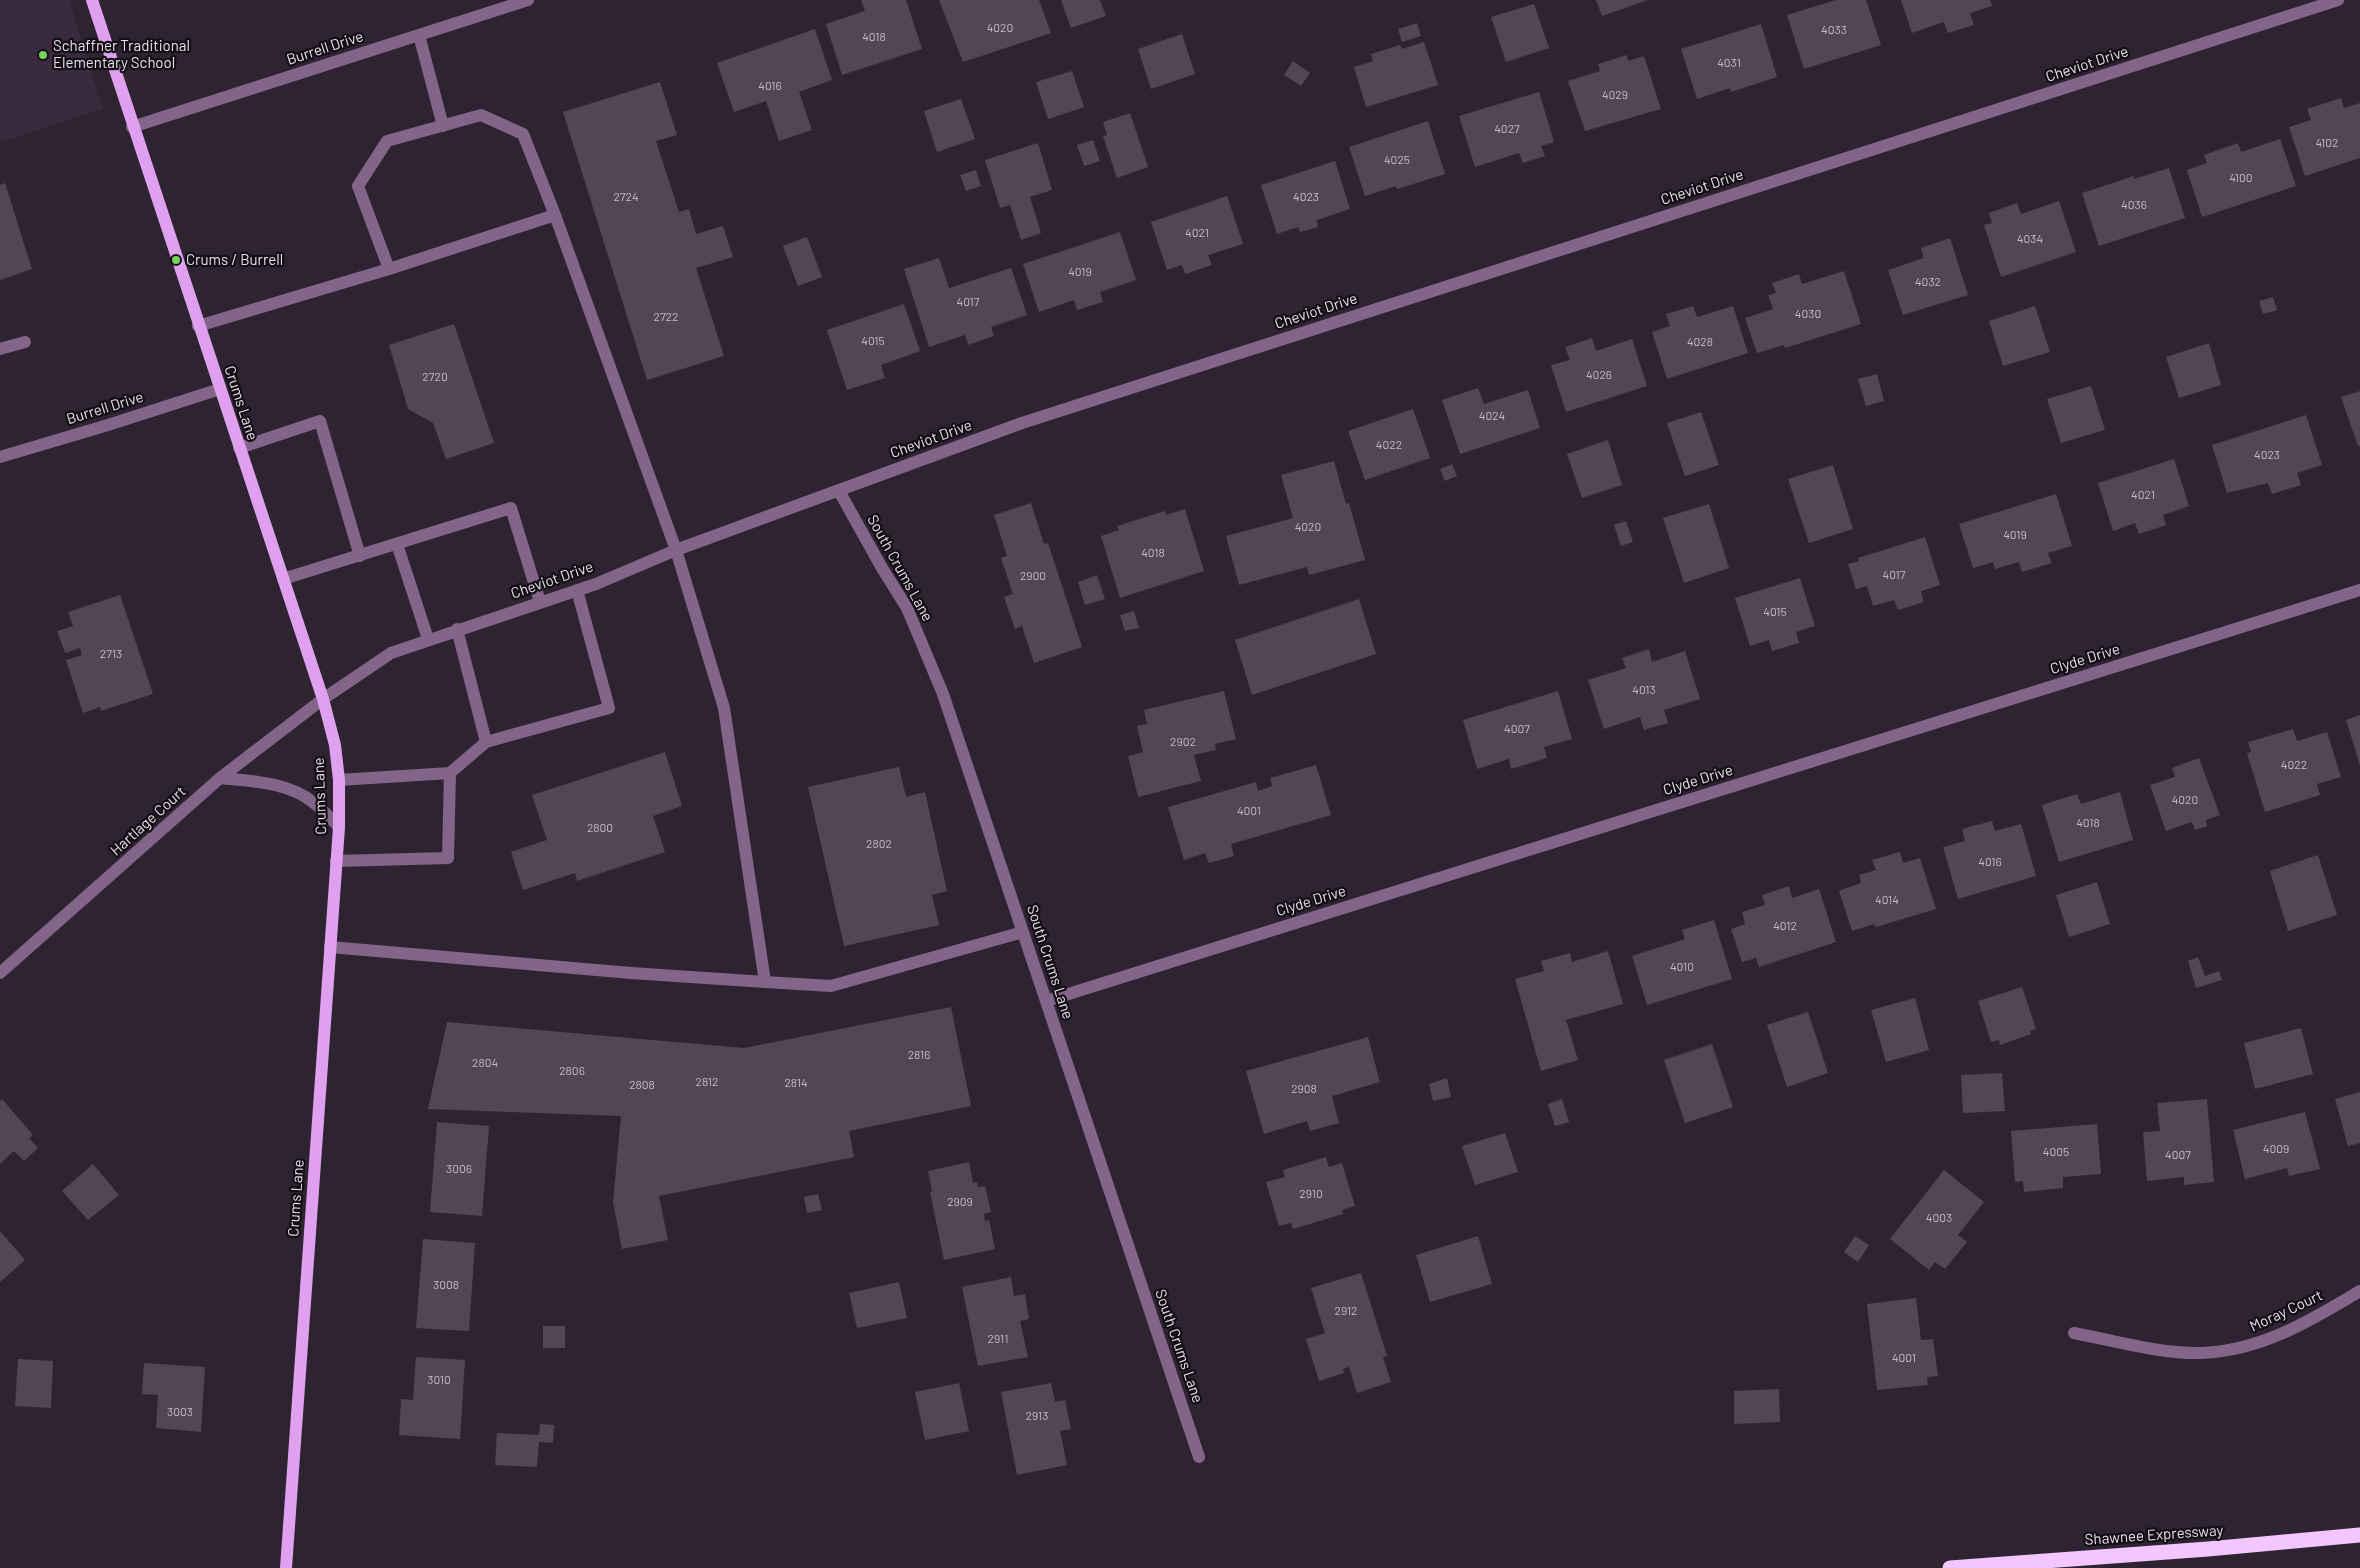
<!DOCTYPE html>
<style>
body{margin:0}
canvas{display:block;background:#2e2331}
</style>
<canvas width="2360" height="1568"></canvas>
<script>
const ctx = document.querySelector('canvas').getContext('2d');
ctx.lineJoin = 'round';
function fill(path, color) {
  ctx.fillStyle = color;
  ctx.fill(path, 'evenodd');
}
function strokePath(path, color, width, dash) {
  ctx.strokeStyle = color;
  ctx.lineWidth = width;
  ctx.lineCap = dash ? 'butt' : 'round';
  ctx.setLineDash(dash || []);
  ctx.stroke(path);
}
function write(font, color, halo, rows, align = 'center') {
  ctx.font = font + ' Barlow,sans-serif';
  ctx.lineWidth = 4.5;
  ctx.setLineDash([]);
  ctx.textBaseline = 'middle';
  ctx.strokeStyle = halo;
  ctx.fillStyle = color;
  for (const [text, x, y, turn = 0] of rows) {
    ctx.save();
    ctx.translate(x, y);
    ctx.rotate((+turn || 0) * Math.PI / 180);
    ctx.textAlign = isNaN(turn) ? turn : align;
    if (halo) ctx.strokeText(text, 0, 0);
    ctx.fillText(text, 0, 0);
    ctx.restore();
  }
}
fill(new Path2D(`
 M 0,0 L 69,0 L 103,109 L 0,142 Z`), '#3a2a3e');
fill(new Path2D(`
 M 861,0 L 906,0 L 922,49 L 842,75 L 826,24 L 865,11 Z
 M 939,0 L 1039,0 L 1051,33 L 963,62 Z
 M 1061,0 L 1100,0 L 1106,16 L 1071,28 Z
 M 1596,0 L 1648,0 L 1602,16 Z
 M 1836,0 L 1866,0 L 1881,45 L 1804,69 L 1787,15 Z
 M 1901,0 L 1990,0 L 1992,6 L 1970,13 L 1974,25 L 1948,33 L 1944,22 L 1912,33 Z
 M 1534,4 L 1549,48 L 1506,62 L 1491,17 Z
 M 1417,23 L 1421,36 L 1402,42 L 1398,29 Z
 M 1761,24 L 1777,77 L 1731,92 L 1730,88 L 1697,99 L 1681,49 Z
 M 815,29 L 832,80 L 799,92 L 812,130 L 779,141 L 766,101 L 734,112 L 717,63 Z
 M 1182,34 L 1195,74 L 1151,89 L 1138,49 Z
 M 1424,42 L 1438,85 L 1366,107 L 1354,67 L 1373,61 L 1371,54 L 1400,45 L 1402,49 Z
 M 1627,55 L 1628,61 L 1644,56 L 1661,109 L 1585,131 L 1568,81 L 1600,71 L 1598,64 Z
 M 1293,61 L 1310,73 L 1301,86 L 1284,75 Z
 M 1072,71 L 1084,107 L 1048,119 L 1036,82 Z
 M 660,82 L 677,135 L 656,141 L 679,212 L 689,209 L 696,234 L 723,226 L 733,257 L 696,268 L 724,356 L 647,380 L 563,112 Z
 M 1539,92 L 1554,142 L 1541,146 L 1545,156 L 1523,163 L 1519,153 L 1475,167 L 1459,116 Z
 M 2341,98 L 2344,108 L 2360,103 L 2360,158 L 2305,176 L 2289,127 L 2311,120 L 2307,109 Z
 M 961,99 L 975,139 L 937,152 L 924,111 Z
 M 1130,113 L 1148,167 L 1117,178 L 1103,136 L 1107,135 L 1103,122 Z
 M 1428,121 L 1445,174 L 1397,189 L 1396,186 L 1365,196 L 1349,147 Z
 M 2280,139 L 2296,186 L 2202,217 L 2187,170 L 2207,163 L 2204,155 L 2238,143 L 2241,152 Z
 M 1093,140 L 1100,161 L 1084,166 L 1077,145 Z
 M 1038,143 L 1052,190 L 1030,197 L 1041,233 L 1021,240 L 1010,205 L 1000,208 L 985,160 Z
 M 1335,161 L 1350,209 L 1317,220 L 1318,227 L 1300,232 L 1298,227 L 1277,234 L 1261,185 Z
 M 2169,168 L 2185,218 L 2099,246 L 2082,193 L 2134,176 L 2134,179 Z
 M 976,170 L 981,186 L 966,191 L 960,175 Z
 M 5,183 L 32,269 L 0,280 L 0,185 Z
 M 1227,196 L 1243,244 L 1208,255 L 1212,265 L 1185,274 L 1182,265 L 1167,270 L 1151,222 Z
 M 2059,201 L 2076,252 L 2001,277 L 1984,225 L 1992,223 L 1989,213 L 2017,203 L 2021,214 Z
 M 1120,232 L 1136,280 L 1100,292 L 1103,302 L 1077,310 L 1074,300 L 1039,312 L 1023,264 Z
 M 807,237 L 822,277 L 798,286 L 783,246 Z
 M 1950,238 L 1968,295 L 1903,315 L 1888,270 L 1924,258 L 1921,248 Z
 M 939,258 L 949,288 L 1011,268 L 1027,315 L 991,327 L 994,336 L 968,345 L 965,335 L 929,347 L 904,269 Z
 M 1844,271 L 1861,324 L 1785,348 L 1784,345 L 1757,353 L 1745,318 L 1773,309 L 1768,295 L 1776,293 L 1772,283 L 1799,274 L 1802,284 Z
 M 2273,297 L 2277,310 L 2263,314 L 2259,301 Z
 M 904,304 L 920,351 L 881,365 L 885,378 L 847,390 L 827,330 Z
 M 1693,306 L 1697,317 L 1733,306 L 1748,353 L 1667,379 L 1652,332 L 1670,326 L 1666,314 Z
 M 2035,306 L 2050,352 L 2003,366 L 1989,321 Z
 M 454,324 L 494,443 L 446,459 L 433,423 L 408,409 L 389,345 Z
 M 1592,338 L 1596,351 L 1632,339 L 1647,386 L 1566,412 L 1551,365 L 1570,360 L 1565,347 Z
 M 2209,343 L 2221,385 L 2179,398 L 2166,357 Z
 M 1877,374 L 1884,401 L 1866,406 L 1858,379 Z
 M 2091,386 L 2105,430 L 2061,443 L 2047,399 Z
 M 1478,388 L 1484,404 L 1528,390 L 1540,428 L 1460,454 L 1442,400 Z
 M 2360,391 L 2360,446 L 2358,446 L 2341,397 Z
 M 1413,409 L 1430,458 L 1365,480 L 1348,431 Z
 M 1701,412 L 1719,465 L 1685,476 L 1667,423 Z
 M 2306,415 L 2322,465 L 2297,473 L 2301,485 L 2272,494 L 2268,483 L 2227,493 L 2212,445 Z
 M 1608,440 L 1622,485 L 1582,498 L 1567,454 Z
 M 2174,459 L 2189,506 L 2163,515 L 2166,525 L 2139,534 L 2135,523 L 2113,531 L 2098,483 Z
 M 1334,461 L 1346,504 L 1349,503 L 1365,560 L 1309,575 L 1307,567 L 1239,585 L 1226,536 L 1293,518 L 1281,475 Z
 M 1452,464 L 1457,476 L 1445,481 L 1440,469 Z
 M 1833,465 L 1853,529 L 1809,543 L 1788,479 Z
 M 2056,494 L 2072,546 L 2048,553 L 2052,563 L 2022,572 L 2019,562 L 1995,569 L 1993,562 L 1973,568 L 1959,524 Z
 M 1031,503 L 1044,544 L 1048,543 L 1082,647 L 1034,663 L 1022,626 L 1015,629 L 1004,597 L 1013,594 L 1001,558 L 1007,556 L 994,515 Z
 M 1709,504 L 1729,568 L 1684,583 L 1663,518 Z
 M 1185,509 L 1204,571 L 1120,598 L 1101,536 L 1119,530 L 1117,526 L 1165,511 L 1166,515 Z
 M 1626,521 L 1633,542 L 1621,546 L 1614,525 Z
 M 1925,537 L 1940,585 L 1921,591 L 1924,602 L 1898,610 L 1894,600 L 1873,606 L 1867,586 L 1856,589 L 1848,564 L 1859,561 L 1858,558 Z
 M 1097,575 L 1105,599 L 1085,605 L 1078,582 Z
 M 1800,578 L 1815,626 L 1796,632 L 1799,643 L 1772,651 L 1769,640 L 1750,646 L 1735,598 Z
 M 120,595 L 153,694 L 101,711 L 100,707 L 83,713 L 66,660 L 82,655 L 80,648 L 65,653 L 57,631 L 73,626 L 68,612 Z
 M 1359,599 L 1376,654 L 1252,695 L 1235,640 Z
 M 1134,611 L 1139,628 L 1125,631 L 1120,615 Z
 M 1649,649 L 1652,662 L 1685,651 L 1700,699 L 1664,710 L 1668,723 L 1644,730 L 1640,717 L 1604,729 L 1588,680 L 1626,668 L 1622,658 Z
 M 1224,691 L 1236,739 L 1215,744 L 1216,750 L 1194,755 L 1201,781 L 1138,797 L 1128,756 L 1143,752 L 1137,726 L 1147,724 L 1144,710 Z
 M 1558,691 L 1572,739 L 1544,747 L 1547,758 L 1511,769 L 1509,759 L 1477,769 L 1463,720 Z
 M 2360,715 L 2360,765 L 2346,720 Z
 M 2293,729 L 2297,741 L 2327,732 L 2341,777 L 2317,784 L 2320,795 L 2265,812 L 2247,753 L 2251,752 L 2248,742 Z
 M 665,752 L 682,806 L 653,816 L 665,852 L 577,881 L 575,873 L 523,890 L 511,852 L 547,840 L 532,795 Z
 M 2199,758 L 2220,815 L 2206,820 L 2207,826 L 2195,830 L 2192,822 L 2166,831 L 2150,785 L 2175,777 L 2172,768 Z
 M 1316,765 L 1331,815 L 1231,844 L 1234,856 L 1209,863 L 1205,853 L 1184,860 L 1168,807 L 1256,782 L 1258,791 L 1272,786 L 1270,778 Z
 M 899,767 L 906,797 L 925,792 L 947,891 L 932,895 L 939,925 L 844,946 L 808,787 Z
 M 2120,792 L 2133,840 L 2059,862 L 2042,805 L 2077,794 L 2081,804 Z
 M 1992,821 L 1995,831 L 2021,824 L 2036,876 L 1958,899 L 1943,847 L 1965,841 L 1962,829 Z
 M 1900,852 L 1903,863 L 1920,858 L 1936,909 L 1876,927 L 1874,924 L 1852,931 L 1839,891 L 1861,883 L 1859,875 L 1876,870 L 1872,860 Z
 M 2318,855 L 2337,915 L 2288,931 L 2270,871 Z
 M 2097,882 L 2110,924 L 2069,937 L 2056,895 Z
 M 1789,886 L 1792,898 L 1819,889 L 1836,942 L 1759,967 L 1756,958 L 1742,962 L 1731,929 L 1745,924 L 1742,912 L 1765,905 L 1762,895 Z
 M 1714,920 L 1732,979 L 1647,1005 L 1632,956 L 1685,939 L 1682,930 Z
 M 1608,951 L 1623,1004 L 1566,1020 L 1578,1060 L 1541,1071 L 1515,979 L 1544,971 L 1541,961 L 1570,953 L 1572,962 Z
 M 2198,957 L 2205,976 L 2219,971 L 2222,980 L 2196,988 L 2188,961 Z
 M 2022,987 L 2036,1029 L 2030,1031 L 2031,1034 L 2000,1045 L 1999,1040 L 1991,1042 L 1978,1001 Z
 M 1915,998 L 1929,1050 L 1886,1062 L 1871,1010 Z
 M 951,1007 L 971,1106 L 849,1131 L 854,1157 L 659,1196 L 668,1240 L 622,1249 L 613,1202 L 621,1116 L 428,1109 L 447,1022 L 744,1048 Z
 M 1808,1012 L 1828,1073 L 1787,1087 L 1767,1025 Z
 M 2301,1028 L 2313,1074 L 2255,1089 L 2244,1043 Z
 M 1368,1037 L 1380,1082 L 1332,1096 L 1339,1123 L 1310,1131 L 1307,1121 L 1264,1134 L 1246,1071 Z
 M 1712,1044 L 1733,1107 L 1685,1123 L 1664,1060 Z
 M 2002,1073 L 2005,1111 L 1963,1113 L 1961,1075 Z
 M 1447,1078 L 1451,1097 L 1433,1101 L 1429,1084 Z
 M 2360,1092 L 2360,1143 L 2348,1146 L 2335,1099 Z
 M 2,1099 L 33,1135 L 29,1138 L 38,1148 L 24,1161 L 14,1151 L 0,1164 L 0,1101 Z
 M 1562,1099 L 1569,1122 L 1555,1126 L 1548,1104 Z
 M 2207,1099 L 2214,1182 L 2184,1185 L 2184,1177 L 2147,1181 L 2143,1132 L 2160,1131 L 2157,1103 Z
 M 2305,1112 L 2320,1169 L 2289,1176 L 2287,1168 L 2245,1179 L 2233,1130 Z
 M 437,1122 L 489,1126 L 482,1216 L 430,1212 Z
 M 2097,1124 L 2101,1174 L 2063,1177 L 2063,1188 L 2024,1192 L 2023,1181 L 2015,1182 L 2011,1131 Z
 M 1505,1133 L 1518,1172 L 1475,1185 L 1462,1146 Z
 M 1326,1157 L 1329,1167 L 1342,1163 L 1355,1206 L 1342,1210 L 1343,1214 L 1293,1229 L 1291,1223 L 1279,1226 L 1266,1182 L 1285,1177 L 1283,1170 Z
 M 969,1162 L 973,1183 L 977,1182 L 978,1187 L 985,1186 L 991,1212 L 984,1214 L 985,1221 L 989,1220 L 995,1249 L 944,1260 L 930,1192 L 932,1191 L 928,1171 Z
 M 93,1164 L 119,1195 L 88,1220 L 62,1191 Z
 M 1944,1170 L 1984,1202 L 1958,1235 L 1967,1242 L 1945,1269 L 1935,1262 L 1929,1270 L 1890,1239 Z
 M 818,1194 L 822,1210 L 807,1213 L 804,1197 Z
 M 0,1231 L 25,1260 L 0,1282 Z
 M 1478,1236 L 1492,1284 L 1430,1302 L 1416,1255 Z
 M 1855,1236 L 1869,1245 L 1858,1262 L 1844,1252 Z
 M 423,1239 L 475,1243 L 469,1331 L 416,1328 Z
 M 1361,1273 L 1387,1356 L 1383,1357 L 1391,1382 L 1357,1393 L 1349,1367 L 1343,1369 L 1344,1373 L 1319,1381 L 1306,1339 L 1325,1333 L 1311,1288 Z
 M 1011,1277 L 1014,1296 L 1025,1294 L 1029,1319 L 1020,1321 L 1028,1357 L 978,1366 L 962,1287 Z
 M 899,1282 L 907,1318 L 857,1328 L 849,1293 Z
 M 1916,1298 L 1921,1340 L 1933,1339 L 1938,1376 L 1927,1377 L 1928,1385 L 1877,1390 L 1867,1304 Z
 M 543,1326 L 565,1326 L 565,1348 L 543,1348 Z
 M 416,1357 L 465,1360 L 460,1439 L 399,1435 L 401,1399 L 413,1400 Z
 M 18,1359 L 53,1361 L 51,1408 L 15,1406 Z
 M 144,1363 L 205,1367 L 201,1432 L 156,1428 L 158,1395 L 142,1394 Z
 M 959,1383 L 969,1431 L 925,1440 L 915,1392 Z
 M 1051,1383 L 1055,1402 L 1065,1400 L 1071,1429 L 1060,1431 L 1067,1465 L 1017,1475 L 1001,1392 Z
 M 1779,1389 L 1780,1422 L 1734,1424 L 1734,1391 Z
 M 540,1424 L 554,1425 L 553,1443 L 539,1442 L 537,1467 L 495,1465 L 497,1433 L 539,1435 Z`), '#524555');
strokePath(new Path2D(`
 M 419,35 L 443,126
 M 132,127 L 528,0
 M 389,269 L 555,215
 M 198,326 L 389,269 L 358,186 L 387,141 L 481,115 L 523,134 L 555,215 L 676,550 L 724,708 L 765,982 L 631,973 L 330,947
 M 0,349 L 25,342
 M 239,448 L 320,421 L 360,556
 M 0,457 L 108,425 L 220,389
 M 839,491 L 882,568 L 907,608 L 943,694 L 1199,1457
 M 397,544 L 428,639
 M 283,579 L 511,508 L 540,602
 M 457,629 L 486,742 L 609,708 L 577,590
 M 220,778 C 251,781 289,782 314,803 C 323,810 331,819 339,827
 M 339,780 L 450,773 L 486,742
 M 336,861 L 448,858 L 450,773
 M 0,973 L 220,778 L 323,699 L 391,653 L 596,584 L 676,550 L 1022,423 L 2338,0
 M 765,982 L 831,986 L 1023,932
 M 1046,1001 L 2360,590
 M 2074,1333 C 2116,1341 2160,1354 2202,1353 C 2261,1351 2312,1320 2360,1291`), '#83658a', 12);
strokePath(new Path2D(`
 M 92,0 L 323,699 L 335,745 L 339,780 L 339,827 L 286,1568`), '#dfa0ef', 12);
strokePath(new Path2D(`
 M 1950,1568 L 2208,1549 L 2360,1535`), '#f3c6ff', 15);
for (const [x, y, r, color] of [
 [43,55,5,"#75d25b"],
 [176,260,5,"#75d25b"]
]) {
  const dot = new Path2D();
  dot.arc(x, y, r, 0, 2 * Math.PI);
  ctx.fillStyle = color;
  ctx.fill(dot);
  strokePath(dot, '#130e15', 2);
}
write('12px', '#c2bac5', null, [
 ["4020",1000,28],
 ["4033",1834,30],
 ["4018",874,37],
 ["4031",1729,63],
 ["4016",770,86],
 ["4029",1615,95],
 ["4027",1507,129],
 ["4102",2327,143],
 ["4025",1397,160],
 ["4100",2241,178],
 ["2724",626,197],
 ["4023",1306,197],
 ["4036",2134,205],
 ["4021",1197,233],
 ["4034",2030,239],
 ["4019",1080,272],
 ["4032",1928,282],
 ["4017",968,302],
 ["4030",1808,314],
 ["2722",666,317],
 ["4015",873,341],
 ["4028",1700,342],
 ["4026",1599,375],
 ["2720",435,377],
 ["4024",1492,416],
 ["4022",1389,445],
 ["4023",2267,455],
 ["4021",2143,495],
 ["4020",1308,527],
 ["4019",2015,535],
 ["4018",1153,553],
 ["4017",1894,575],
 ["2900",1033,576],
 ["4015",1775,612],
 ["2713",111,654],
 ["4013",1644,690],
 ["4007",1517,729],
 ["2902",1183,742],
 ["4022",2294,765],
 ["4020",2185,800],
 ["4001",1249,811],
 ["4018",2088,823],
 ["2800",600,828],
 ["2802",879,844],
 ["4016",1990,862],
 ["4014",1887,900],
 ["4012",1785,926],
 ["4010",1682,967],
 ["2816",919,1055],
 ["2804",485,1063],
 ["2806",572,1071],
 ["2812",707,1082],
 ["2814",796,1083],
 ["2808",642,1085],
 ["2908",1304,1089],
 ["4009",2276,1149],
 ["4005",2056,1152],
 ["4007",2178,1155],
 ["3006",459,1169],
 ["2910",1311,1194],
 ["2909",960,1202],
 ["4003",1939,1218],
 ["3008",446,1285],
 ["2912",1346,1311],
 ["2911",998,1339],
 ["4001",1904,1358],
 ["3010",439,1380],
 ["3003",180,1412],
 ["2913",1037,1416]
]);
write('15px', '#e8e1ea', '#130e15', [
 ["Schaffner Traditional",53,46],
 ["Elementary School",53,63],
 ["Crums / Burrell",186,260]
], 'left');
write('15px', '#e8e1ea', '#130e15', [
 ["Burrell Drive",325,48,-18],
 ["Cheviot Drive",2087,64,-18],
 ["Cheviot Drive",1702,187,-18],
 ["Cheviot Drive",1316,311,-18],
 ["Crums Lane",241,403,72],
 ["Burrell Drive",105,408,-17],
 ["Cheviot Drive",931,439,-20],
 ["South Crums Lane",900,568,61],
 ["Cheviot Drive",552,580,-19],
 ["Clyde Drive",2085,659,-17],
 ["Clyde Drive",1698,780,-17],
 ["Crums Lane",320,796,-92],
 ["Hartlage Court",148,821,-42],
 ["Clyde Drive",1311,901,-17],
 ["South Crums Lane",1050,962,72],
 ["Crums Lane",296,1198,-86],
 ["Moray Court",2286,1311,-25],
 ["South Crums Lane",1179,1346,71],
 ["Shawnee Expressway",2154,1535,-4]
]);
</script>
